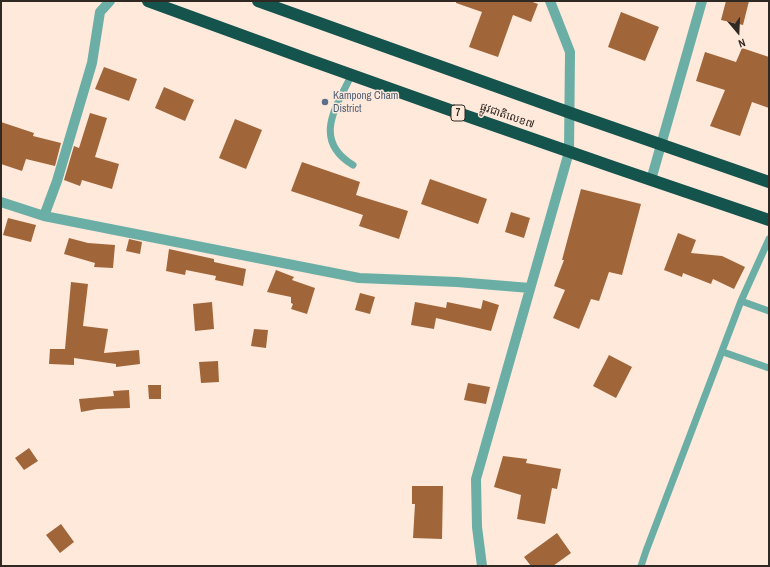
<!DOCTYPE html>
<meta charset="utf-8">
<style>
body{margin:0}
#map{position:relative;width:770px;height:567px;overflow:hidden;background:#fee9db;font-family:"Archivo Narrow",sans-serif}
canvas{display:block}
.frame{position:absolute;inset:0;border:2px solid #302823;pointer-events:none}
.north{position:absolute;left:718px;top:12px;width:40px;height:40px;-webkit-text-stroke:3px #fee9db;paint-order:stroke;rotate:161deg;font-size:11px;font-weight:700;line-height:16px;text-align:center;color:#302823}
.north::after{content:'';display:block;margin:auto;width:14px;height:18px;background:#302823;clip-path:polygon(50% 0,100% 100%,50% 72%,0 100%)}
</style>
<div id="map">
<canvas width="770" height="567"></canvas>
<div class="frame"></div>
<div class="north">N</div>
</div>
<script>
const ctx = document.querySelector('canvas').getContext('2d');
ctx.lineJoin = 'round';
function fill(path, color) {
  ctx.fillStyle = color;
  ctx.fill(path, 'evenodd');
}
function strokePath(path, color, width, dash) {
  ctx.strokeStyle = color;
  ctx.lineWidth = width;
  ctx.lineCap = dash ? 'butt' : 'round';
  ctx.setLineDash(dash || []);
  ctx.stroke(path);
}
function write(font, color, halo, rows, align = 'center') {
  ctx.font = font + ' "Archivo Narrow","Noto Sans Khmer",sans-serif';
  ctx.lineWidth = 3;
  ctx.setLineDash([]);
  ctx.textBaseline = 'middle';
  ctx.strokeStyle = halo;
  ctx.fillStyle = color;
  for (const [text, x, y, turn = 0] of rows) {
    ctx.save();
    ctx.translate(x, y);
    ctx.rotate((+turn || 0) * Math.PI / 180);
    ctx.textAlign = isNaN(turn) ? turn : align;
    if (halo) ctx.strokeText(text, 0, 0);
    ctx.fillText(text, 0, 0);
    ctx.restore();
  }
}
fill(new Path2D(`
 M 456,1 L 530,1 L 538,4 L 531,22 L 513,15 L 498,57 L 469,47 L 482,12 L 456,3 Z
 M 726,1 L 749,1 L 743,25 L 721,20 Z
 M 621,12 L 659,27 L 645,61 L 608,47 Z
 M 742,48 L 769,57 L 769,108 L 752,102 L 740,136 L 710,126 L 725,90 L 696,81 L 705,52 L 736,62 Z
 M 104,67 L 137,79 L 129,101 L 95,89 Z
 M 164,87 L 194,100 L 185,121 L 155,108 Z
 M 90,113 L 107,118 L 95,157 L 119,164 L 112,189 L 82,180 L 80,186 L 64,180 L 74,146 L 79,148 Z
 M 235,119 L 262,130 L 246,169 L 219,158 Z
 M 1,122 L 34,133 L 33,136 L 61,143 L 55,166 L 26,159 L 22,171 L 1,164 Z
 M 302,162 L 360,182 L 356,195 L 408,211 L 399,239 L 359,226 L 363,215 L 291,191 Z
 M 430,179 L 487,199 L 478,224 L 421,204 Z
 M 581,189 L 641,204 L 622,275 L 609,272 L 599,301 L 591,299 L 579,329 L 553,318 L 565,290 L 554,286 L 564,260 L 562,260 Z
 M 511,212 L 530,218 L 524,238 L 505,232 Z
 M 8,218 L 36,225 L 31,242 L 3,235 Z
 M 678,233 L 696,240 L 691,253 L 722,256 L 745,267 L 734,289 L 713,279 L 711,284 L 683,273 L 682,277 L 664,270 Z
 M 69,238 L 88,243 L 115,245 L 113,268 L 94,267 L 95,263 L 64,254 Z
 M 129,239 L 142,242 L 140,254 L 126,251 Z
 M 169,249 L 214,259 L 214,262 L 246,269 L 243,286 L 215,280 L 216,276 L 186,270 L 185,275 L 166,271 Z
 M 276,270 L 294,277 L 292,280 L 315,288 L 307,314 L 291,309 L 293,304 L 291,303 L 291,297 L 267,292 Z
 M 71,282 L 88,284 L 83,326 L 108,329 L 104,353 L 139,350 L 140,364 L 116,367 L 116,364 L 74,358 L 74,365 L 49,364 L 50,349 L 65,349 Z
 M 360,293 L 375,297 L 370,314 L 355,310 Z
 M 483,300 L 499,305 L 491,331 L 436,318 L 434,329 L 411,325 L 415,302 L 446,308 L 447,302 L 481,309 Z
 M 212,302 L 214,329 L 195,331 L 193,304 Z
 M 254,329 L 268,330 L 266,348 L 251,346 Z
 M 609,355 L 632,367 L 616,398 L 593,386 Z
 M 218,361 L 219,382 L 201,383 L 199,362 Z
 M 468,383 L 490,387 L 486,404 L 464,400 Z
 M 148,385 L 161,385 L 161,399 L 149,399 Z
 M 129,390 L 130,408 L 97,409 L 81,412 L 79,399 L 114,396 L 113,391 Z
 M 29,448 L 38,461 L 24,470 L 15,458 Z
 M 503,456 L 527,459 L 526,463 L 561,469 L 557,489 L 552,488 L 545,524 L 517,519 L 521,495 L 494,487 Z
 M 412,486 L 443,486 L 442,539 L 413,538 L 415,504 L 412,504 Z
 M 61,524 L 74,542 L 60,553 L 46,535 Z
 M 557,533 L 571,553 L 553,566 L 531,566 L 524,557 Z`), '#a0663a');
strokePath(new Path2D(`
 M 351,76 C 336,107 312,140 353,165
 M 741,301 L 769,311
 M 723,352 L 769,368
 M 641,566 L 646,551 L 741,301 L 769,239`), '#6aaea5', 7);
strokePath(new Path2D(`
 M 651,180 L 702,1
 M 1,202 L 44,216 L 359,278 L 457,282 L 530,288
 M 44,216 L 57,181 L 92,63 L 100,12 L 110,1
 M 482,566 L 477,527 L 476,479 L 569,152 L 570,52 L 550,1`), '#6aaea5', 10);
strokePath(new Path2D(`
 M 148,1 C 354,77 561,150 769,220
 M 258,1 L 579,116 L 769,182`), '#15534d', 12);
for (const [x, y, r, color] of [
 [325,102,4,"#5c6f8a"]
]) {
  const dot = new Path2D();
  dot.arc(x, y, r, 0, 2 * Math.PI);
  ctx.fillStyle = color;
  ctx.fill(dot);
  strokePath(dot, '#fee9db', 1.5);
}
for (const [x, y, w] of [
 [458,113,14]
]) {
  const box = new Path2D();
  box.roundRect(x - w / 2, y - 8, w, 16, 3);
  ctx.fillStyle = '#fee9db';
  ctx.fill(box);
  strokePath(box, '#302823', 1);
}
write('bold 10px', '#302823', null, [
 ["7",458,113]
]);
write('11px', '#4e5e75', '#fee9db', [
 ["Kampong Cham",333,96],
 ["District",333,109]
], 'left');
write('11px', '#302823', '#fee9db', [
 ["ផ្លូវជាតិលេខ៧",507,116,19]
]);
</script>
